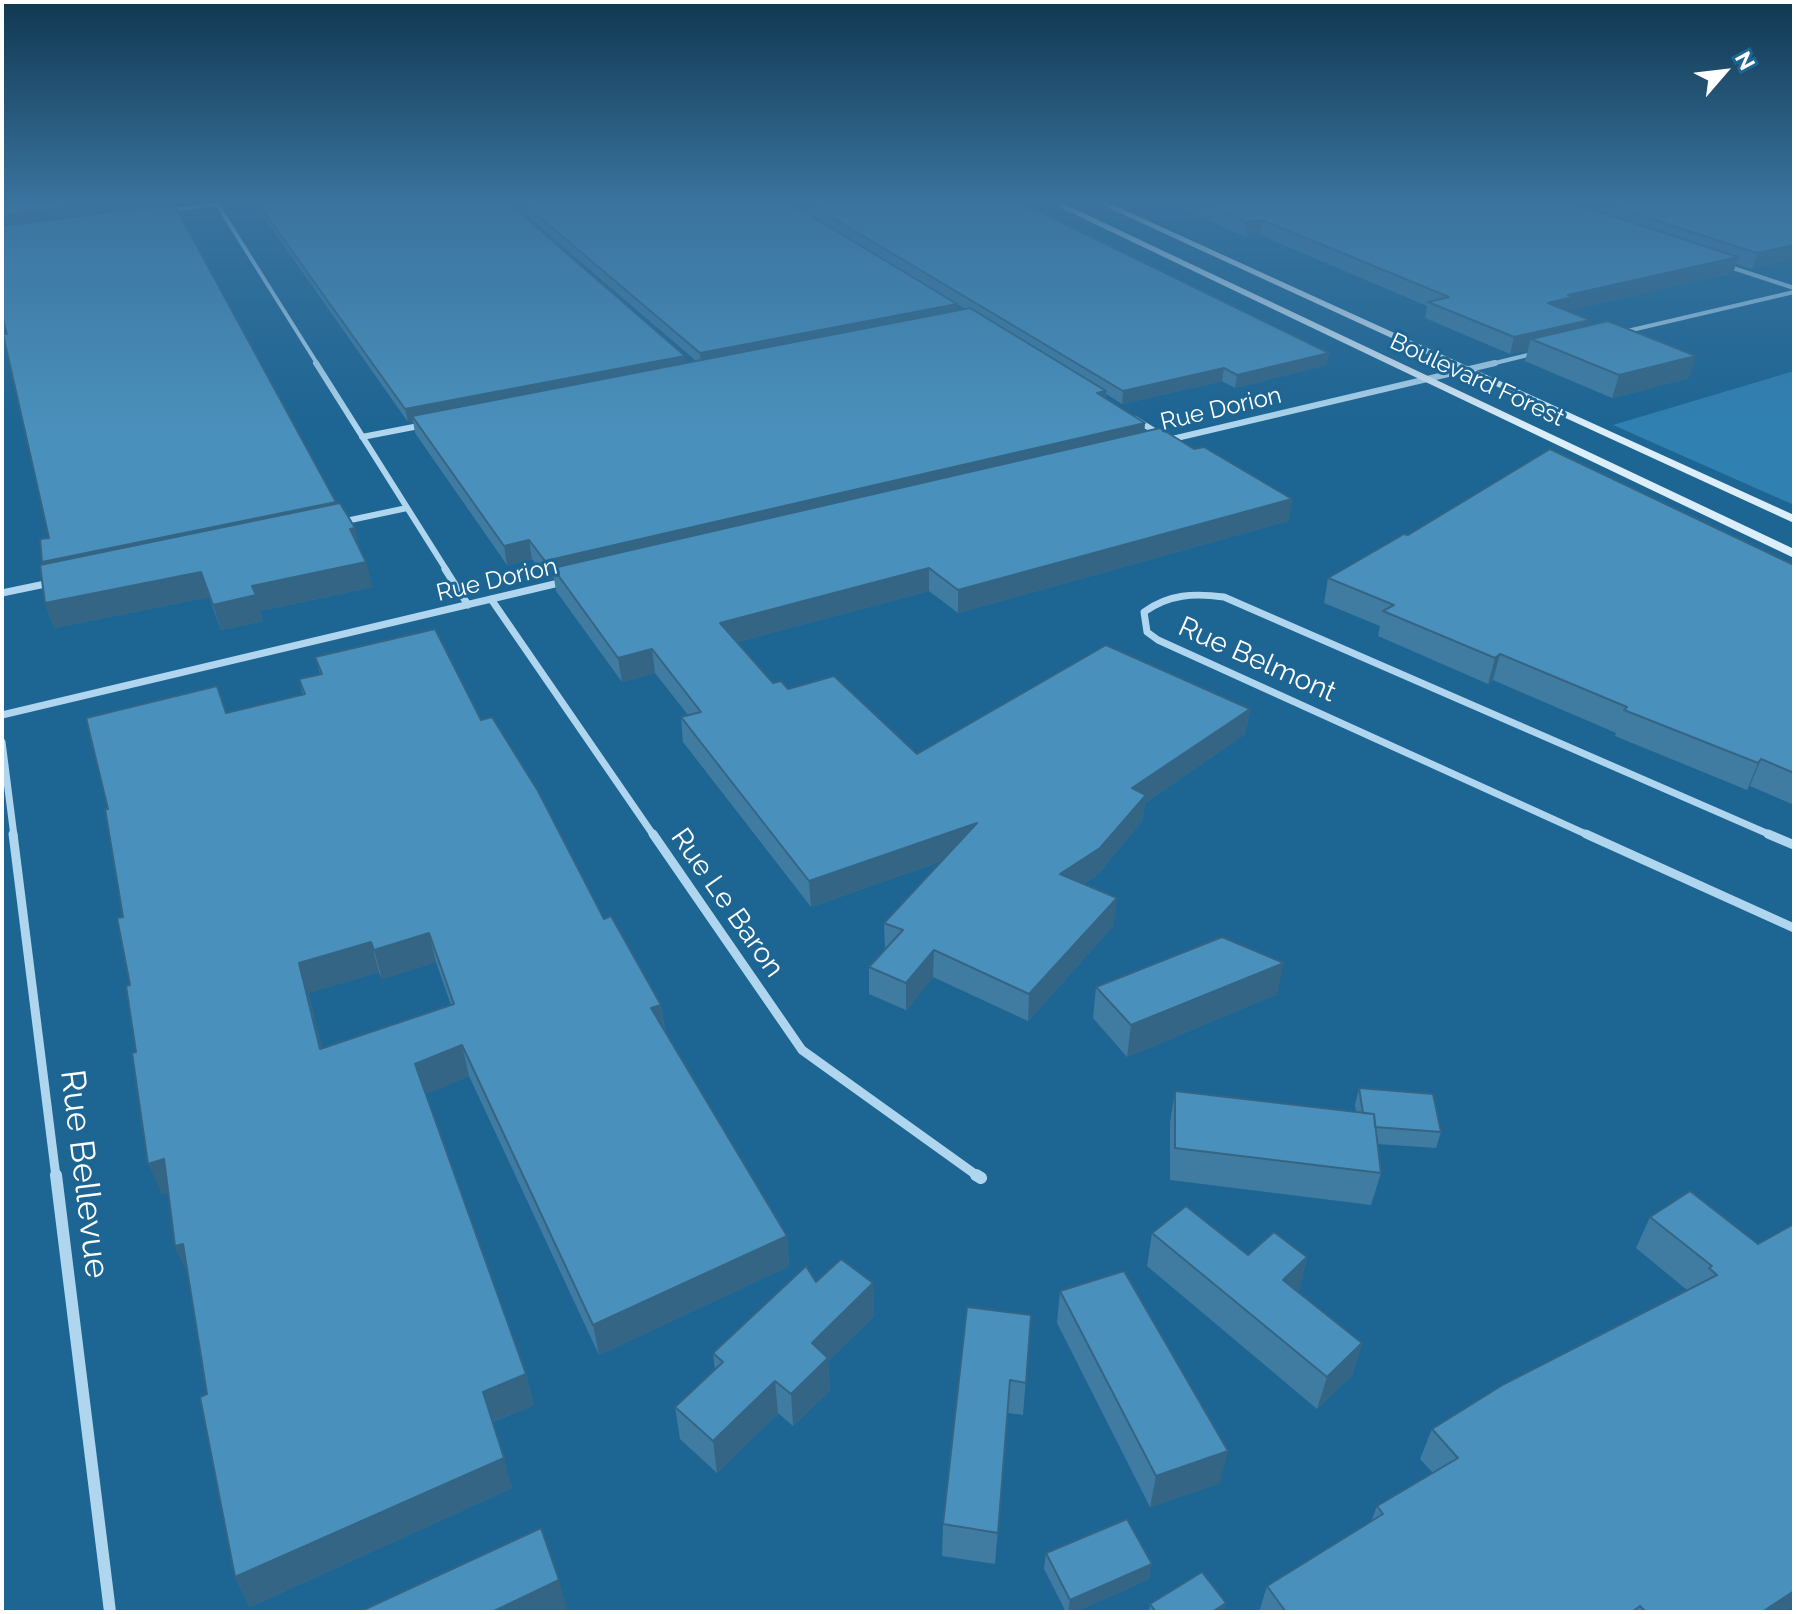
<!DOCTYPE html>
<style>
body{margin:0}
#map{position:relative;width:1796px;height:1614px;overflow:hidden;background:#1d6593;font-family:Raleway,sans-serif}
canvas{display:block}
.frame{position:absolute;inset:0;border:4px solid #fff;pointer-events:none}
.north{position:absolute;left:1684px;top:32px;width:80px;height:80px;-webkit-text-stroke:6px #1d6593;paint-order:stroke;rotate:62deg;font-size:22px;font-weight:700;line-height:32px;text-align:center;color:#fff}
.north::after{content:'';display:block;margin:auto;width:28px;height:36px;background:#fff;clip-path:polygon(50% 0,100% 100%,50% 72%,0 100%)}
</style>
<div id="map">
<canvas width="1796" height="1614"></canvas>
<div class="frame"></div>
<div class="north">N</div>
</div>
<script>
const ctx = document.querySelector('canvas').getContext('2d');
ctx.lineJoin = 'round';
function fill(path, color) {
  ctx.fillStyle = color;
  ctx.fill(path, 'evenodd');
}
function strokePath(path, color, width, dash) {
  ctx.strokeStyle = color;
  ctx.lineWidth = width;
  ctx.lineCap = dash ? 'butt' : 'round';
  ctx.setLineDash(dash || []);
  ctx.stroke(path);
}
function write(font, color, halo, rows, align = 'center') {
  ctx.font = font + ' Raleway,sans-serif';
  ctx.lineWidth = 6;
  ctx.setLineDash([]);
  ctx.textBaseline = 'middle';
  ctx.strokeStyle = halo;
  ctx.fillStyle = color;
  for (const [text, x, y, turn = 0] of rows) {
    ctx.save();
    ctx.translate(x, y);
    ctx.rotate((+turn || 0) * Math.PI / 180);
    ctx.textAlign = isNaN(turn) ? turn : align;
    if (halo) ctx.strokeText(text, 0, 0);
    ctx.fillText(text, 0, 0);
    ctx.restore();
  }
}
fill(new Path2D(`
 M 1794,371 L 1794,505 L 1613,425 Z`), '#3080b1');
strokePath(new Path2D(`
 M 217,204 L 318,365
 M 165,211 L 219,204
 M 1727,266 L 1794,288
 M 1623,332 L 1794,292
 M 1487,365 L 1536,353`), '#afd6ee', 4);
strokePath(new Path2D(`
 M 316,363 L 447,571
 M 1135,419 L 1161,435
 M 362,437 L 424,425
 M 1168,440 L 1495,363
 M 341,522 L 407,508`), '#afd6ee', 6);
strokePath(new Path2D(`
 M 445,569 L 468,605
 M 2,593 L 50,583
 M 491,599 L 654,836
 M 2,715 L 563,582
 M 2,742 L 14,836
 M 1590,836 L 1158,640 L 1147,632 L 1144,612 C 1169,594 1194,593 1224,597 L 1773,836`), '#afd6ee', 7);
strokePath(new Path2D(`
 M 13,834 L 56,1177
 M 653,834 L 802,1050 L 979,1177
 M 1586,834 L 1794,928
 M 1768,834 L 1794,845`), '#afd6ee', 9);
strokePath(new Path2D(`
 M 56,1175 L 110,1612
 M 976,1175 L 981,1178`), '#afd6ee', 12);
fill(new Path2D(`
 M 1051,203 L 1062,203 L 1794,549 L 1794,558 Z
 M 1098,203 L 1109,203 L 1794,515 L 1794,523 Z`), '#dceefa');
fill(new Path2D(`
 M 249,203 L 509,203 L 685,363 L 696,361 L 512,203 L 790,203 L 957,304 L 957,311 L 965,309 L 791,203 L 1022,203 L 1329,353 L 1326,365 L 1235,388 L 1222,381 L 1122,404 L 1106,394 L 1106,399 L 1145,423 L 1144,432 L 1194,449 L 1292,499 L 1288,521 L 958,613 L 929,591 L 737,642 L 773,683 L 788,689 L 917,754 L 1250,709 L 1245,734 L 1145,803 L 1142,821 L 1098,874 L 1083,884 L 1114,925 L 1028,1021 L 933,977 L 906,1010 L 869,994 L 869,967 L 885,949 L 884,923 L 942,861 L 811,907 L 683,742 L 681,717 L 688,715 L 655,673 L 622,682 L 556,591 L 554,578 L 548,580 L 532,559 L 507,565 L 415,433 L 413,421 L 408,422 L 270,226 Z
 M 1168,203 L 1794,203 L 1752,269 L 1736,264 L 1733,273 L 1570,310 L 1569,311 L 1590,320 L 1588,325 L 1689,378 L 1612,398 L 1525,361 L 1528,350 L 1510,354 L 1425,318 L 1427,306 L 1260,235 L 1246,237 Z
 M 171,204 L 336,502 L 366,562 L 372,587 L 260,611 L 263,621 L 221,630 L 209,597 L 54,628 L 45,603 L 42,562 L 49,538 L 7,334 Z
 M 1408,535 L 1794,565 L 1794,805 L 1750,786 L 1747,790 L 1615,736 L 1616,733 L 1493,680 L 1488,684 L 1378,636 L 1380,626 L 1324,603 L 1328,578 Z
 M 315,657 L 481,720 L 604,919 L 661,1005 L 665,1031 L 787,1236 L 789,1266 L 599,1355 L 469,1076 L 425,1094 L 526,1374 L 534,1405 L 492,1422 L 512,1488 L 250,1607 L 235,1577 L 188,1274 L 175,1246 L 168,1192 L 162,1194 L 136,1052 L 123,917 L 108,809 L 303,695 L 299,679 L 320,674 ZM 436,962 L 451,1005 L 322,1048 L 308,993 L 379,972 L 382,979 Z
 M 1096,987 L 1277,994 L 1127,1057 L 1093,1018 Z
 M 1359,1088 L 1441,1132 L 1436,1148 L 1377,1144 L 1381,1173 L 1371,1205 L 1170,1180 L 1170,1123 L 1175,1091 L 1356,1112 L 1355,1105 Z
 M 1650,1217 L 1758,1244 L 1794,1605 L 1785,1612 L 1259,1612 L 1267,1586 L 1371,1522 L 1377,1506 L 1433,1473 L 1420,1459 L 1432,1429 L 1687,1290 L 1636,1248 Z
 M 1152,1233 L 1248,1255 L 1307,1257 L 1299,1290 L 1297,1291 L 1362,1343 L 1352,1375 L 1317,1409 L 1147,1266 Z
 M 816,1282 L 873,1283 L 874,1316 L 828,1361 L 830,1390 L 793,1426 L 778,1413 L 717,1473 L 680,1439 L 675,1407 L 715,1370 L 713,1353 Z
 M 1060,1291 L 1220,1483 L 1150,1507 L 1057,1323 Z
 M 1031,1315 L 1023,1415 L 1008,1413 L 995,1564 L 942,1556 L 943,1524 Z
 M 1046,1553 L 1149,1579 L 1075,1612 L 1066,1612 L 1044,1569 Z
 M 1226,1603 L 1223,1612 L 1149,1612 L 1150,1604 Z`), '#407ca2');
fill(new Path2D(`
 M 100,203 L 171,203 L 171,205 L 2,227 L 2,216 Z
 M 1262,220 L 1260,235 L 1246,237 L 1247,222 Z
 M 1794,245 L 1794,259 L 1752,269 L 1757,253 Z
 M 1738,257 L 1733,273 L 1570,310 L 1569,314 L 1548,303 L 1568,295 Z
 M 957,304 L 957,316 L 701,365 L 700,353 Z
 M 1590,320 L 1585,336 L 1531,339 L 1528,350 L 1510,354 L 1514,337 Z
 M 1329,353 L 1326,365 L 1235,388 L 1237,375 Z
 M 685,356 L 686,368 L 412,416 L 413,421 L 408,422 L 405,409 Z
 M 1696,356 L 1689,378 L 1612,398 L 1619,375 Z
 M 1224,368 L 1222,381 L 1122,404 L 1123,391 Z
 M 1106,391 L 1105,408 L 1097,393 Z
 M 1145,423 L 1143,440 L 553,568 L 554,578 L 548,580 L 545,561 Z
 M 1292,499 L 1288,521 L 958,613 L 958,590 Z
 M 336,502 L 340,516 L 48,577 L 42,562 Z
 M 355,528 L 361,552 L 350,529 Z
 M 529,540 L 532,559 L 507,565 L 504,546 Z
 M 366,562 L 372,587 L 260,611 L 263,621 L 221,630 L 213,605 L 252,586 Z
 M 929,568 L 929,591 L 722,646 L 720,623 Z
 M 201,572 L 209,597 L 54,628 L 45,603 Z
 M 652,649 L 655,673 L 622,682 L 618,658 Z
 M 1500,654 L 1493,680 L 1488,684 L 1495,658 Z
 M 1250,709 L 1245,734 L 1145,803 L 1142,821 L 1098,874 L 1057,901 L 1060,874 L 1132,788 Z
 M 1761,759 L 1750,786 L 1747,790 L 1758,763 Z
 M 977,823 L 976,849 L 811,907 L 809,881 Z
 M 1117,898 L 1114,925 L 1028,1021 L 1029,994 Z
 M 429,933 L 436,962 L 382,979 L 374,950 Z
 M 371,942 L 379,972 L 308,993 L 330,1079 L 320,1049 L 299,963 Z
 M 934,950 L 933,977 L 906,1010 L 906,983 Z
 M 1284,963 L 1277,994 L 1127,1057 L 1131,1025 Z
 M 661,1005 L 665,1035 L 651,1008 Z
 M 462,1045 L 469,1076 L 423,1095 L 415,1064 Z
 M 164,1159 L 177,1189 L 162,1194 L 148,1164 Z
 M 787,1236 L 789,1266 L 599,1355 L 593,1325 Z
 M 183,1244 L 189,1277 L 175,1246 Z
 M 1307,1257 L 1299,1290 L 1275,1312 L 1283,1280 Z
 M 873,1283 L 874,1316 L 828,1361 L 830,1390 L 793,1426 L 791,1394 L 812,1343 Z
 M 1362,1343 L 1352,1375 L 1317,1409 L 1327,1377 Z
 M 526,1374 L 534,1405 L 491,1422 L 483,1392 Z
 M 775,1381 L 778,1413 L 717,1473 L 713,1441 Z
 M 1228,1451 L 1220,1483 L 1150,1507 L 1156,1476 Z
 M 504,1458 L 512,1488 L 250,1607 L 235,1577 Z
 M 1152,1564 L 1149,1579 L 1075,1612 L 1068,1612 L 1070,1600 Z
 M 559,1580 L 567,1609 L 561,1612 L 492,1612 Z
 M 1794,1591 L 1794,1605 L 1785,1612 L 1762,1612 Z
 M 1226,1603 L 1223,1612 L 1212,1612 Z`), '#346584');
const building = new Path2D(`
 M 2,203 L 100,203 L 2,216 Z
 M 256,203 L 509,203 L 685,356 L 405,409 L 267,216 Z
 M 523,203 L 790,203 L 957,304 L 700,353 Z
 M 808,203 L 1022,203 L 1329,353 L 1237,375 L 1224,368 L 1123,391 Z
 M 1203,203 L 1573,203 L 1738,257 L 1568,295 L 1573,297 L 1548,303 L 1590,320 L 1514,337 L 1428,302 L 1449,297 L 1262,220 L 1247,222 Z
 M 1602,203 L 1794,203 L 1794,245 L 1757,253 Z
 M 174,204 L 336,502 L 42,562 L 40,539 L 49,538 L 3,334 L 7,334 L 2,315 L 2,226 Z
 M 970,308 L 1106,391 L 1097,393 L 1145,423 L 545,561 L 529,540 L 504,546 L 412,416 Z
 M 1608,321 L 1696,356 L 1619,375 L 1531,339 Z
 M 1160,428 L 1194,449 L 1204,447 L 1292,499 L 958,590 L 929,568 L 720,623 L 773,683 L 781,681 L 788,689 L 834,676 L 917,754 L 1106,645 L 1250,709 L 1132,788 L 1146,795 L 1100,848 L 1060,874 L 1117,898 L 1029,994 L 934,950 L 906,983 L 869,967 L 903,930 L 884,923 L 977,823 L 809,881 L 681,717 L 701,712 L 652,649 L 618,658 L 553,568 Z
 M 1550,449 L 1794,565 L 1794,773 L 1761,759 L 1758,763 L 1624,710 L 1627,707 L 1500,654 L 1495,658 L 1383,611 L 1394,605 L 1328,578 L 1404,534 L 1408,535 Z
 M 340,503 L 355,528 L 350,529 L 366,562 L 252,586 L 256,595 L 213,605 L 201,572 L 45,603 L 40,565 Z
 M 435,629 L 481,720 L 492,717 L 538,791 L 604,919 L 611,916 L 661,1005 L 651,1008 L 787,1236 L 593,1325 L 462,1045 L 415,1064 L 526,1374 L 483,1392 L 504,1458 L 235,1577 L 200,1397 L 207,1394 L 183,1244 L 175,1246 L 164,1159 L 148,1164 L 132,1053 L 136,1052 L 126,986 L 130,985 L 117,918 L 123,917 L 105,809 L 108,809 L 86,718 L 217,686 L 226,713 L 305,694 L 299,679 L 322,674 L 315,657 ZM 429,933 L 454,1004 L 320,1049 L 299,963 L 371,942 L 374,950 Z
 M 1222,937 L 1284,963 L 1131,1025 L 1096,987 Z
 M 1359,1088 L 1433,1094 L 1441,1132 L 1375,1127 L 1374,1114 L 1363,1113 Z
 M 1175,1091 L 1374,1114 L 1381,1173 L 1175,1148 Z
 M 1690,1191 L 1758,1244 L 1794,1224 L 1794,1591 L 1762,1612 L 1646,1612 L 1640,1606 L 1632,1612 L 1286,1612 L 1267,1586 L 1383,1514 L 1377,1506 L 1458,1458 L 1432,1429 L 1504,1384 L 1717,1275 L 1709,1268 L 1712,1266 L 1650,1217 Z
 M 1186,1206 L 1248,1255 L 1274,1232 L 1307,1257 L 1283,1280 L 1362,1343 L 1327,1377 L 1152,1233 Z
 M 841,1259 L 873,1283 L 812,1343 L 828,1358 L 791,1394 L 775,1381 L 713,1441 L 675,1407 L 723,1362 L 713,1353 L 806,1266 L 816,1282 Z
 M 1124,1271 L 1228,1451 L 1156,1476 L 1060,1291 Z
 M 967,1307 L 1031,1315 L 1026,1383 L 1010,1380 L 998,1533 L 943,1524 Z
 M 1127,1519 L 1152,1564 L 1070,1600 L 1046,1553 Z
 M 541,1528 L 559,1580 L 492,1612 L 359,1612 Z
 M 1202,1572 L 1226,1603 L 1212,1612 L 1156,1612 L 1150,1604 Z`);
fill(building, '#4a90bc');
strokePath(building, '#346584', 2);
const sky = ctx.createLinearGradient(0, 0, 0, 429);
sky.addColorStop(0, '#103851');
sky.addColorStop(0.47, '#3a739e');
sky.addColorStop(1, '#3a739e00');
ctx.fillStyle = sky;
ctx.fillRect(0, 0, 1796, 429);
write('24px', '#fff', '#1d6593', [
 ["Boulevard Forest",1477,380,25],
 ["Rue Dorion",1221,409,-13],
 ["Rue Dorion",497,580,-13]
]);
write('28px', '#fff', '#1d6593', [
 ["Rue Belmont",1257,660,24],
 ["Rue Le Baron",727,903,55]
]);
write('34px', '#fff', '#1d6593', [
 ["Rue Bellevue",84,1174,83]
]);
</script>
